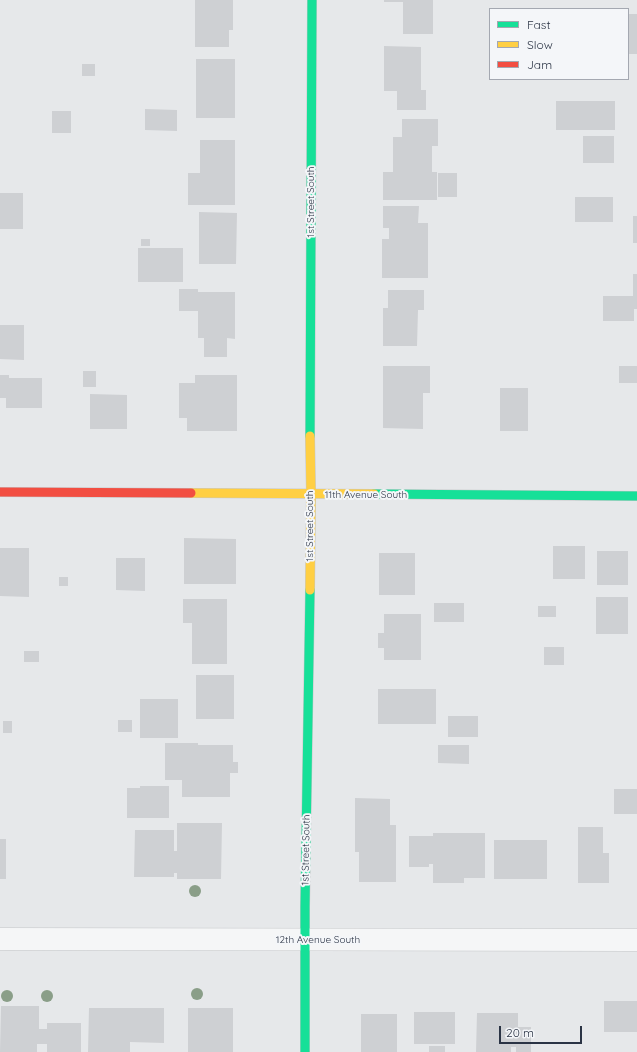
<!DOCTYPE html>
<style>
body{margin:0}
#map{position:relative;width:637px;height:1052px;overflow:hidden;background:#e6e8ea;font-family:Quicksand,sans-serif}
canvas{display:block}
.legend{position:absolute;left:489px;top:8px;width:140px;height:72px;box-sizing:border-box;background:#f4f6f9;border:1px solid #a4a8b1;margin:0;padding:5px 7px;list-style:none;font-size:12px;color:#2b3445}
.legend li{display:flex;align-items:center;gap:8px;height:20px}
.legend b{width:20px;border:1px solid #a4a8b1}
.scale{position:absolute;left:499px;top:1026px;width:83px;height:18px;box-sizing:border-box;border:2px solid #2b3445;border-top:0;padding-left:5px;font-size:12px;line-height:14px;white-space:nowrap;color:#2b3445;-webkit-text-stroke:3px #f4f6f9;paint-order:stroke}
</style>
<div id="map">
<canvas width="637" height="1052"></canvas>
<ul class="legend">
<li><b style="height:5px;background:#16e098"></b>Fast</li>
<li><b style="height:5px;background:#ffcf43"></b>Slow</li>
<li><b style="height:5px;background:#f24e42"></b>Jam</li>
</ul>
<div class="scale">20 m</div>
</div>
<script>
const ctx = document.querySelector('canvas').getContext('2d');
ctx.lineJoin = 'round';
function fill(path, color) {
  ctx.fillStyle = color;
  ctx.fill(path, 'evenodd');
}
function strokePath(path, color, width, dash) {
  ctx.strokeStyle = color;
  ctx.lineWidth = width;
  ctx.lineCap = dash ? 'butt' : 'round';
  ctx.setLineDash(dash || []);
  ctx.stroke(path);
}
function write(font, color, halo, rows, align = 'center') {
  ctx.font = font + ' Quicksand,sans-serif';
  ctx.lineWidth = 4;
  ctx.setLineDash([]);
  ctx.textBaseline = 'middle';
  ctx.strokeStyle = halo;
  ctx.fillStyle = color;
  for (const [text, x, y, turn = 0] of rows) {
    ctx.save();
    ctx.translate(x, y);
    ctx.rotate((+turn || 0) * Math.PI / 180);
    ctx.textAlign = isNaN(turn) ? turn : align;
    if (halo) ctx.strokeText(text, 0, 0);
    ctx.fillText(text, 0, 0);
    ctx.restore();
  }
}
fill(new Path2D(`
 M 195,0 L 233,0 L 233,30 L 229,30 L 229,47 L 195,47 Z
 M 384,0 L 433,0 L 433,34 L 403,34 L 403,2 L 384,2 Z
 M 628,14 L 637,14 L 637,54 L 628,54 Z
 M 384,46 L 421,47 L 421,90 L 426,90 L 426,110 L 397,110 L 397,91 L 384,91 Z
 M 196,59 L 235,59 L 235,118 L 196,118 Z
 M 82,64 L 95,64 L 95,76 L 82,76 Z
 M 556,101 L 615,101 L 615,130 L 556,130 Z
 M 145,109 L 177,110 L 177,131 L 145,130 Z
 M 52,111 L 71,111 L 71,133 L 52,133 Z
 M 402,119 L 438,119 L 438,146 L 432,146 L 432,172 L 437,172 L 437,200 L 383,200 L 383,172 L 393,172 L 393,137 L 402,137 Z
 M 583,136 L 614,136 L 614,163 L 583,163 Z
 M 200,140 L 235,140 L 235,205 L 188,205 L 188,173 L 200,173 Z
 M 438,173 L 457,173 L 457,197 L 438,197 Z
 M 0,193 L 23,193 L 23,229 L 0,229 Z
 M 575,197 L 613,197 L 613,222 L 575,222 Z
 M 383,206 L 419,206 L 418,223 L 428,223 L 428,278 L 382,278 L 382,239 L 389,239 L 389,228 L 383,228 Z
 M 199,212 L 237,213 L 236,264 L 199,264 Z
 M 633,216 L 637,216 L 637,243 L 633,243 Z
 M 141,239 L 150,239 L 150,246 L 141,246 Z
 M 138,248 L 183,248 L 183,282 L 138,282 Z
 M 633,274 L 637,274 L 637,309 L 634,309 L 634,321 L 603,321 L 603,296 L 633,296 Z
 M 179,289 L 198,289 L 198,292 L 235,292 L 235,339 L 227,338 L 227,357 L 204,357 L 204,338 L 198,338 L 198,311 L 179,311 Z
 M 388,290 L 424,290 L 424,310 L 418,310 L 417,346 L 383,346 L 383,308 L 388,308 Z
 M 0,325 L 24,325 L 24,360 L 0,359 Z
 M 383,366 L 430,366 L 430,393 L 423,393 L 423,429 L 383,428 Z
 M 619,366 L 637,366 L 637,383 L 619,383 Z
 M 83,371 L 96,371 L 96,387 L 83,387 Z
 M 0,375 L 9,375 L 9,378 L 42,378 L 42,408 L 6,408 L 6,398 L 0,398 Z
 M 195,375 L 237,375 L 237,431 L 187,431 L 187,418 L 179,418 L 179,383 L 195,383 Z
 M 500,388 L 528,388 L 528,431 L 500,431 Z
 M 90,394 L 127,395 L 127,429 L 90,429 Z
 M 184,538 L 236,539 L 236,584 L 184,584 Z
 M 553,546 L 585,546 L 585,579 L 553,579 Z
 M 0,548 L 29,548 L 29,597 L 0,596 Z
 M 597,551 L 628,551 L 628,585 L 597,585 Z
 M 379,553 L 415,553 L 415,595 L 379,595 Z
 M 116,558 L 145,558 L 145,591 L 116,590 Z
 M 59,577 L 68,577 L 68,586 L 59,586 Z
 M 596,597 L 628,597 L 628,634 L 596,634 Z
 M 183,599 L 227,599 L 227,664 L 192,664 L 192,623 L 183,623 Z
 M 434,603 L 464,603 L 464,622 L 434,622 Z
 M 538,606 L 556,606 L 556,617 L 538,617 Z
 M 384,614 L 421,614 L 421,660 L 384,660 L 384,648 L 378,648 L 378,633 L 384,633 Z
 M 544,647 L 564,647 L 564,665 L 544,665 Z
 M 24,651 L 39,651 L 39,662 L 24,662 Z
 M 196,675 L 234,675 L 234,719 L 196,719 Z
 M 378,689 L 436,689 L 436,724 L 378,724 Z
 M 140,699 L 178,699 L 178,738 L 140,738 Z
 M 448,716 L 478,716 L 478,737 L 448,737 Z
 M 118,720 L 132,720 L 132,732 L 118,732 Z
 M 3,721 L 12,721 L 12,733 L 3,733 Z
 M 165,743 L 198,743 L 198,745 L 233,745 L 233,762 L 238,762 L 238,773 L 230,773 L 230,797 L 182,797 L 182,780 L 165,780 Z
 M 438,745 L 469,745 L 469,764 L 438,763 Z
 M 140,786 L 169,786 L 169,818 L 127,818 L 127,788 L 140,788 Z
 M 614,789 L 637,789 L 637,814 L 614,814 Z
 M 355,798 L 390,799 L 390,825 L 396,825 L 396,882 L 359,882 L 359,852 L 355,852 Z
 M 177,823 L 222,823 L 221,879 L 177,879 L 177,873 L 174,873 L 174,877 L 134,877 L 135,830 L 174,830 L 174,851 L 177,851 Z
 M 578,827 L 603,827 L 603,853 L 609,853 L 609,883 L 578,883 Z
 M 433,833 L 485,833 L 485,878 L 464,878 L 464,883 L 433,883 L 433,864 L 429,864 L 429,867 L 409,867 L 409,836 L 433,836 Z
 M 0,839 L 6,839 L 6,879 L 0,879 Z
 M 494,840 L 547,840 L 547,879 L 494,879 Z
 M 604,1001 L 637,1001 L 637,1032 L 604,1032 Z
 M 1,1006 L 39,1006 L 39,1029 L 47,1029 L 47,1023 L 81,1023 L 81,1052 L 47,1052 L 47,1044 L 37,1044 L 37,1052 L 0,1052 Z
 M 89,1008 L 164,1008 L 164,1043 L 130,1042 L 130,1052 L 88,1052 Z
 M 188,1008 L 233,1008 L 233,1052 L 188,1052 Z
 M 414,1012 L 455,1012 L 455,1044 L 414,1044 Z
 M 477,1013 L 518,1013 L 518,1027 L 531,1027 L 531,1052 L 516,1052 L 516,1047 L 511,1047 L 511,1052 L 476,1052 Z
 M 361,1014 L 397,1014 L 397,1052 L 361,1052 Z
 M 429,1046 L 445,1046 L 445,1052 L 429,1052 Z`), '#ced0d3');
const street = new Path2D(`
 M 0,939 L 637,940`);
const fast = new Path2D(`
 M 310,436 L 312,0
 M 374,494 L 637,496
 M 305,1052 L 305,906 L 310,590`);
const slow = new Path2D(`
 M 191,493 L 374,494
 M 310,590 L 311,494 L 310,436`);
const jam = new Path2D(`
 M 0,492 L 191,493`);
strokePath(street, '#c4c6c8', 23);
strokePath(fast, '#c4c6c8', 10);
strokePath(slow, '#c4c6c8', 10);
strokePath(jam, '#c4c6c8', 10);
strokePath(street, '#f5f6f7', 22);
strokePath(fast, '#16e098', 9);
strokePath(slow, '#ffcf43', 9);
strokePath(jam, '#f24e42', 9);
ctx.fillStyle = '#8a9e88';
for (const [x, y] of [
 [195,891],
 [197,994],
 [7,996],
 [47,996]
]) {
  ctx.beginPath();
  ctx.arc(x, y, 6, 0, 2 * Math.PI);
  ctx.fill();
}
write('10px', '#2b3445', '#f4f6f9', [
 ["1st Street South",311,202,-90],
 ["11th Avenue South",366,495],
 ["1st Street South",310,526,-90],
 ["1st Street South",306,850,-89],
 ["12th Avenue South",318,940]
]);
</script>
